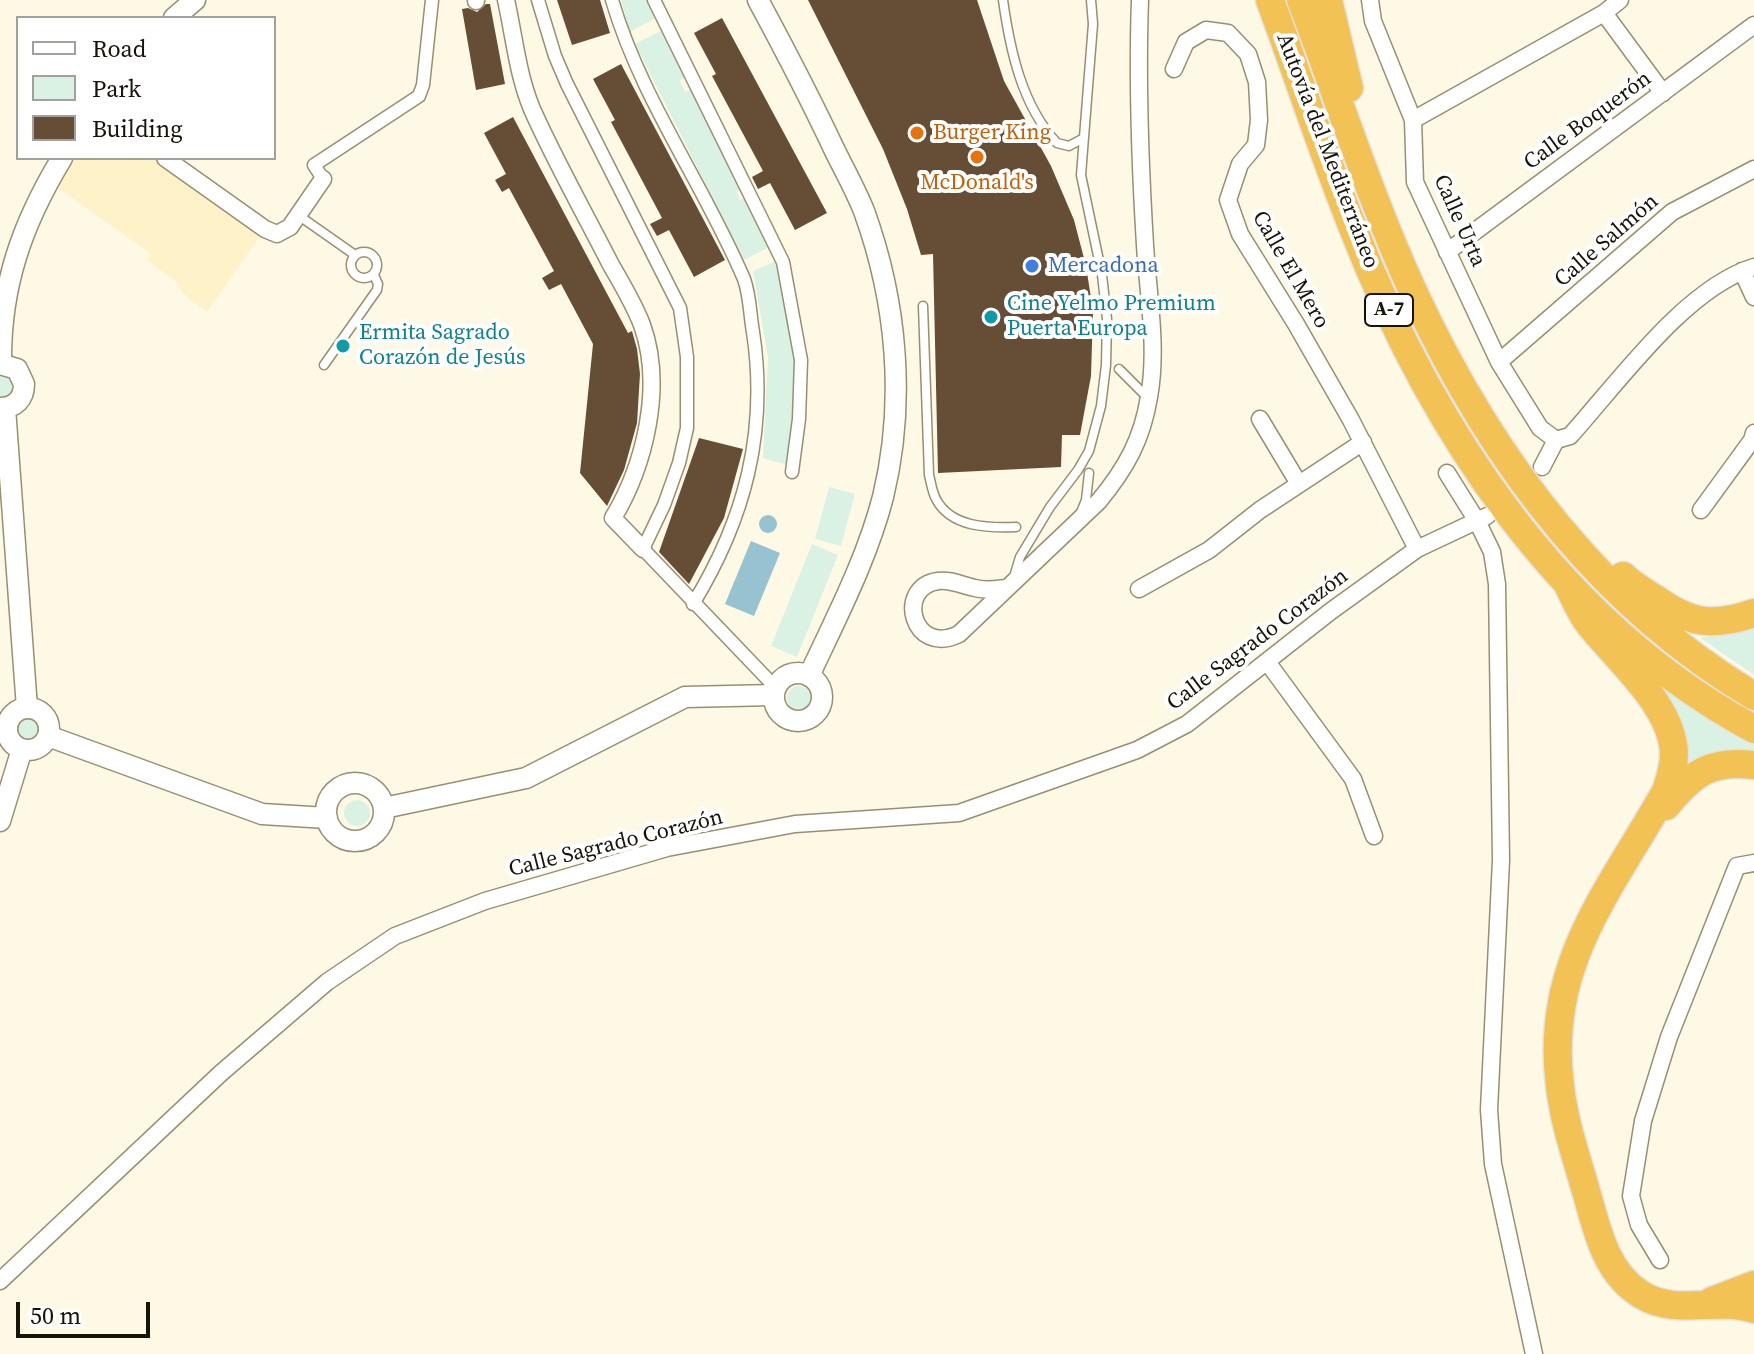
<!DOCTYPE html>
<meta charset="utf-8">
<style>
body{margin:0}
#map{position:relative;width:1754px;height:1354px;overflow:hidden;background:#fef9e5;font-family:"Source Serif 4",serif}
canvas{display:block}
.legend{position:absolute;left:16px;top:16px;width:260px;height:144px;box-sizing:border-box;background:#fff;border:2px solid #a2a19c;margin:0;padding:10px 14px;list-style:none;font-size:24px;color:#171308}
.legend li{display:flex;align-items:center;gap:16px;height:40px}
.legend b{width:40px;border:2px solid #a2a19c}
.scale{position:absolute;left:16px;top:1302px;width:134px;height:36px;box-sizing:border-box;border:4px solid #171308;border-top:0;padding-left:10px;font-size:24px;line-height:28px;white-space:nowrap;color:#171308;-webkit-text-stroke:6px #fff;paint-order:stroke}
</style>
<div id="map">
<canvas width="1754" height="1354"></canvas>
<ul class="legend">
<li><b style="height:10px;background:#fff"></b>Road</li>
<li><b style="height:22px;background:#daf2e4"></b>Park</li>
<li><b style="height:22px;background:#664d35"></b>Building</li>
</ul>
<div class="scale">50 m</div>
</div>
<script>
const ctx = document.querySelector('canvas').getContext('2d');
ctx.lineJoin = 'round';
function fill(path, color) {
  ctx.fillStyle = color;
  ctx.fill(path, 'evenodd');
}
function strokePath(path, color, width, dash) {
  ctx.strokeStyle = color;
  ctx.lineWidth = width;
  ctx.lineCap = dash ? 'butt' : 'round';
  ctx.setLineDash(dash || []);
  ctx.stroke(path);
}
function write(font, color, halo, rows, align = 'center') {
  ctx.font = font + ' "Source Serif 4",serif';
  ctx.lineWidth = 8;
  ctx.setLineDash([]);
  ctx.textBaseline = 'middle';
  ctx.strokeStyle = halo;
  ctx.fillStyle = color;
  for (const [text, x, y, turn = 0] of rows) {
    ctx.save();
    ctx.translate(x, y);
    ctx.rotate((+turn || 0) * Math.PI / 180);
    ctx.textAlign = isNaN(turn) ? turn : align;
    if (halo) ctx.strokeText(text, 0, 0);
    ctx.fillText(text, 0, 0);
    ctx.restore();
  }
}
fill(new Path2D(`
 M 62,158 L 165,158 L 265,229 L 207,312 L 187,297 L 178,287 L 179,284 L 147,260 L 150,253 L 48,181 Z`), '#fef2c9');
fill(new Path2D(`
 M 621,0 L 651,0 L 657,17 L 630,32 Z
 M 663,30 L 686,77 L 680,80 L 685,92 L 691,89 L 742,189 L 737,192 L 740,200 L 747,197 L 771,246 L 744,260 L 635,44 Z
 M 776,261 L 798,356 L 787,465 L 763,458 L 768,357 L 753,271 Z
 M 0,373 L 6,374 L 14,380 L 14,394 L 0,401 Z
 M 829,487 L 855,494 L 841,546 L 815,539 Z
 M 812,544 L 838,555 L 797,657 L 771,646 Z
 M 1754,622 L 1754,675 L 1700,638 Z
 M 1653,684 L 1662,685 L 1754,741 L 1754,758 L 1679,781 Z
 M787 698a12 12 0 1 1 24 0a12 12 0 1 1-24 0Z
 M18 728a11 11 0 1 1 22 0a11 11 0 1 1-22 0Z
 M344 813a13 13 0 1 1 26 0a13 13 0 1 1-26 0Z`), '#daf2e4');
fill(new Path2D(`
 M759 524a9 9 0 1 1 18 0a9 9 0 1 1-18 0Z
 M 751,541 L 780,553 L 754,616 L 725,604 Z`), '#97c2cf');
fill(new Path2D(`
 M 557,0 L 600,0 L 610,33 L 572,45 Z
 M 808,0 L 977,0 L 1004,81 L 1051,166 L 1074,220 L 1086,266 L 1093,311 L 1091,376 L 1080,435 L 1062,435 L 1061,467 L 938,473 L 933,254 L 921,255 L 907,209 L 883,149 Z
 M 486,4 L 490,4 L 505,84 L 476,90 L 462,9 L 468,8 L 477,12 Z
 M 722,18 L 827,213 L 795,230 L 770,183 L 758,189 L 752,177 L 763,171 L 712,76 L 716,74 L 694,33 Z
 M 621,64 L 725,260 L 694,277 L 669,230 L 657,236 L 650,224 L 662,218 L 611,122 L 615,120 L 593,79 Z
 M 513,117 L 628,333 L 632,331 L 637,349 L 640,374 L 637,423 L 624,470 L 607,506 L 580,473 L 593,344 L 561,284 L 549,290 L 542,278 L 554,271 L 509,188 L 502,192 L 495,180 L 506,174 L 484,133 Z
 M 699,438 L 743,449 L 724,518 L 689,584 L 659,552 Z`), '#664d35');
const service = new Path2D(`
 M 1003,0 C 1010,50 1022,106 1057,143 L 1069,146 L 1082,139
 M 298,215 L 355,255
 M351 265a13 13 0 1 1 26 0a13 13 0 1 1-26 0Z
 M 923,306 L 929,475 C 931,482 932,492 936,499 C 951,528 989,528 1016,527
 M 324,365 L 377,290 L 378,284 L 374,275
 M 1119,369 L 1147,397
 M 1080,515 L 1086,500 L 1089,473
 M 1014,577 L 1020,557 L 1050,507 L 1078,470 L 1089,451 L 1101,406 L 1106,365 L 1107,319 L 1102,275 L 1081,175 L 1093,24 L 1091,0`);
const pedestrian = new Path2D(`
 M 538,0 L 555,56 L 567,84 L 680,308 L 687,357 L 687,428 L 679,463 L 664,505 L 643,549 L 776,688
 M 612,0 C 641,99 704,185 744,279 C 750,295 750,316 753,332 C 768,431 745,519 693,604
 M 654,0 L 783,262 L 801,360 L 799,419 L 792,472
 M 323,179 L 314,165 L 419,96 L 423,85 L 432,0`);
const minor = new Path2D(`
 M 476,0 L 476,1
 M 506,0 C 515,40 518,81 536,118 C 559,168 586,216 611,265 C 622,284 634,304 642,325 C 664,386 645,465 613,518 L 643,549
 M 1370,0 L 1373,21 L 1413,120 L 1415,182 L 1499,362 L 1540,428 L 1556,440
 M 1604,13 L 1663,93
 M 1174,69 L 1186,42 L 1206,30 L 1228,33 L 1248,54 L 1257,82 L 1259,120 L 1256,145 L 1240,164 L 1228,200 L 1240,234 L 1296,324 L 1351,420 L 1417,549
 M 1413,120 L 1604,13 L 1620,0
 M 165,158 L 265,229 L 277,234 L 290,227 L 323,179
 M 1447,252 L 1754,25
 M 1742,271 L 1754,297
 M 1499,362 L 1672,212 L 1754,169
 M 1260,419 L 1299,484
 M 1542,467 L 1556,440 L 1570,436 C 1618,383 1685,288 1754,267
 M 1447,473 L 1477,521 L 1492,552 L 1497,584 L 1501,860 L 1489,1110 L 1493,1164 L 1534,1354
 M 1701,510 L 1752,440 L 1754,433
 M 1006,588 C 996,589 985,591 975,588 C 963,586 951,579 938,581 C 895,587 912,657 959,634 L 1099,501 C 1126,468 1142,440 1149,397 C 1158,348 1148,295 1145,245 C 1140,163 1137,82 1140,0
 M 1139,589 L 1209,550 L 1260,510 L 1363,442
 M 1268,663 L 1353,779 L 1374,836
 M 1660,1260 L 1639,1225 L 1631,1196 L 1643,1121 L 1669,1037 L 1737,866 L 1754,863
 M 0,1281 L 221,1073 L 327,982 L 395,936 L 485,901 L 667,848 L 795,824 L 959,813 L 1137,750 L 1187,724 L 1331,611 L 1417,549 L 1487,516`);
const tertiary = new Path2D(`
 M 758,0 C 785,50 811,100 835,151 C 845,171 856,191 864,211 C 897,302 906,402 883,497 C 867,559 836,618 809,676
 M 174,18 L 195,0
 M 0,364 L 17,369 L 24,384 C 24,399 15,408 0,408
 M 1,364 C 0,286 22,224 62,158
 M 5,408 L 27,708
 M774 697a24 24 0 1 1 48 0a24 24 0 1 1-48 0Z
 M7 729a21 21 0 1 1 42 0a21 21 0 1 1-42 0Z
 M 48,736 L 262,814 L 327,818
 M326 812a29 29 0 1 1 58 0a29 29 0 1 1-58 0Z
 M 384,808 L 526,778 L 685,697 L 774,695
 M 0,821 L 22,749`);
const motorway = new Path2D(`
 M 1270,0 C 1298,76 1323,153 1353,228 C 1432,430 1559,624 1754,729
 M 1301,0 C 1338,96 1369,195 1412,289 C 1488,454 1596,602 1754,696
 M 1328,0 L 1349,88
 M 1623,576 C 1632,585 1643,591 1654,598 C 1689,623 1712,628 1754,613
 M 1569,587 C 1575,599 1581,614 1590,625 C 1618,660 1674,707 1674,755 C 1674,768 1670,779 1666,791 C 1610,891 1544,964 1560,1086 C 1564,1122 1576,1156 1586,1191 C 1597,1229 1605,1273 1642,1295 C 1676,1316 1717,1297 1754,1309
 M 1666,806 C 1693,773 1710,760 1754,765
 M 1712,1301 L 1754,1285`);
strokePath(service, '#988f71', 11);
strokePath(pedestrian, '#988f71', 15);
strokePath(minor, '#988f71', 19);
strokePath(tertiary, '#988f71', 23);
strokePath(motorway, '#e3e3e1', 31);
strokePath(service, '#fff', 8);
strokePath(pedestrian, '#fff', 12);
strokePath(minor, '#fff', 16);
strokePath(tertiary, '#fff', 20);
strokePath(motorway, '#f3c254', 28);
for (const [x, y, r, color] of [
 [917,133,8,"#e8710a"],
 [977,157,8,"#e8710a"],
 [1032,266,8,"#3f7fe0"],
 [991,317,8,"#0f9aa8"],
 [343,346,8,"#0f9aa8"]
]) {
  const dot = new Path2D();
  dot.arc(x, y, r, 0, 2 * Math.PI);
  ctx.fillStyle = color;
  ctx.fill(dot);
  strokePath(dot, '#fff', 3);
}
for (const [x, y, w] of [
 [1389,310,48]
]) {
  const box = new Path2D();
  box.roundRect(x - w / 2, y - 16, w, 32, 6);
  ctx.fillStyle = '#fff';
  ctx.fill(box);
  strokePath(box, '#171308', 2);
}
write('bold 20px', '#171308', null, [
 ["A-7",1389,310]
]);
write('22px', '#171308', '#fff', [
 ["Calle Boquerón",1588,121,-36],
 ["Autovía del Mediterráneo",1327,151,69],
 ["Calle Urta",1459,221,66],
 ["Calle Salmón",1607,241,-41],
 ["Calle El Mero",1290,270,60],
 ["Calle Sagrado Corazón",1258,640,-37],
 ["Calle Sagrado Corazón",616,844,-14]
]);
write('22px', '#c56008', '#fff', [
 ["Burger King",933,133],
 ["McDonald's",977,183,"center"]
], 'left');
write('22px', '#366cbe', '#fff', [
 ["Mercadona",1048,266]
], 'left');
write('22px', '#0d838f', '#fff', [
 ["Cine Yelmo Premium",1007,304],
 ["Puerta Europa",1007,329],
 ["Ermita Sagrado",359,333],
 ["Corazón de Jesús",359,358]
], 'left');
</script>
